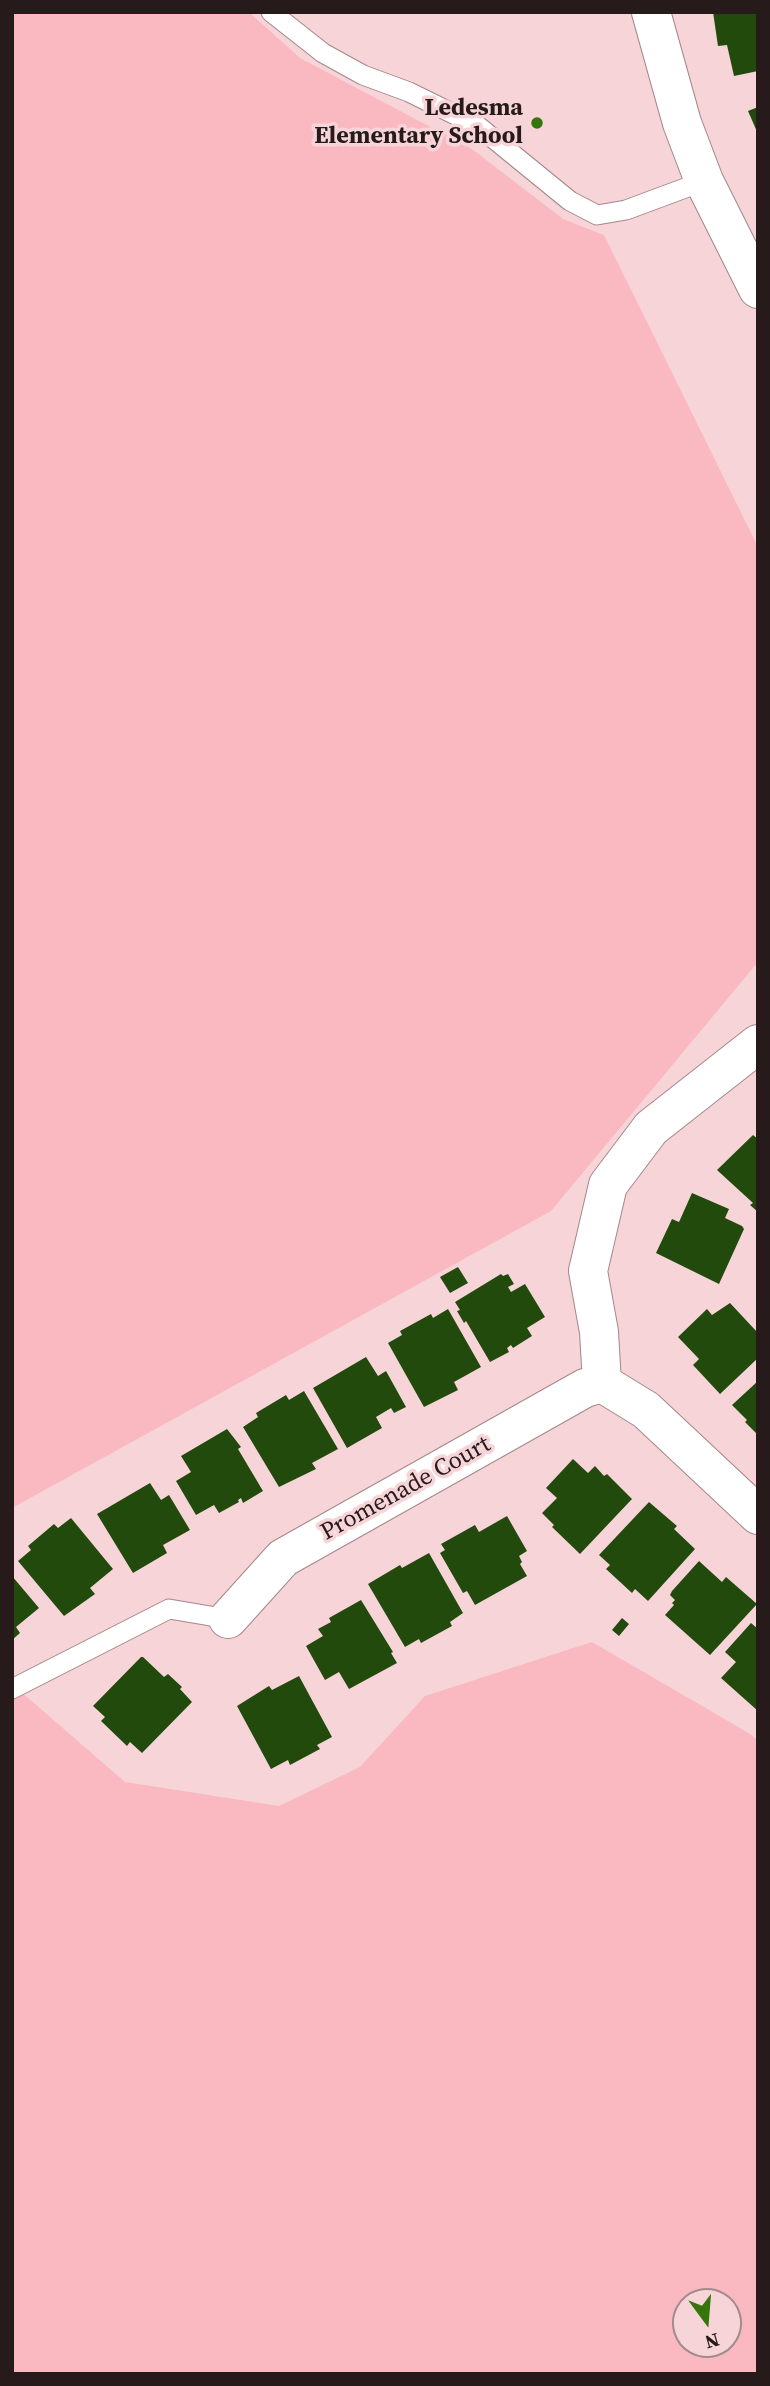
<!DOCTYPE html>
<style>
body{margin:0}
#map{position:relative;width:770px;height:2386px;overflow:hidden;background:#f6d4d8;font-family:"Source Serif 4",serif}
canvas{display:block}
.frame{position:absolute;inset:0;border:14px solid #261a1b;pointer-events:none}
.north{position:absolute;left:672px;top:2288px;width:70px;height:70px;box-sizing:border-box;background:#f6d4d8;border:2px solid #a38a8c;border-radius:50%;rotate:164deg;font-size:19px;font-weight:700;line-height:28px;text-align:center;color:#261a1b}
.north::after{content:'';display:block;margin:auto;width:24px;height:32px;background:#36740c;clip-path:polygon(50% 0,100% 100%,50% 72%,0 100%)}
</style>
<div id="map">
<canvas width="770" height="2386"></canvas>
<div class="frame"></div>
<div class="north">N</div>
</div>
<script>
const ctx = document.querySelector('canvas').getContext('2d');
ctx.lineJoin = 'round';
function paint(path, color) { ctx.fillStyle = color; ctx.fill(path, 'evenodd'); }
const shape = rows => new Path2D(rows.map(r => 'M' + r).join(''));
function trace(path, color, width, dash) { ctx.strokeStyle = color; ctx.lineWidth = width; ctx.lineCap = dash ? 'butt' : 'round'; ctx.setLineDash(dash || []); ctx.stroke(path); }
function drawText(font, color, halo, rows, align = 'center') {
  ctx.font = font + ' "Source Serif 4",serif'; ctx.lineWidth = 7; ctx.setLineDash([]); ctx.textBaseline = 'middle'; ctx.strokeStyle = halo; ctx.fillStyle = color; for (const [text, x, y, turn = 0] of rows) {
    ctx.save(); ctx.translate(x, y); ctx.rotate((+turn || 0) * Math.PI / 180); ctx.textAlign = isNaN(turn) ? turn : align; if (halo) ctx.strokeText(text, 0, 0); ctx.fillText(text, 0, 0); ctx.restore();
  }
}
paint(shape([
 [12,12,249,12,300,58,472,149,563,219,604,235,758,547,758,962,551,1211,12,1508],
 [592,1642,752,1735,758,1741,758,2374,12,2374,12,1684,125,1782,279,1806,360,1767,425,1696],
 [686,2302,728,2302,728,2344,686,2344]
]), '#fab9c1');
paint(shape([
 [713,12,758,12,758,71,734,76,727,45,718,46],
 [758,107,758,134,748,111],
 [753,1135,758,1139,758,1212,750,1205,753,1203,717,1170],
 [692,1193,729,1209,725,1218,742,1226,744,1229,719,1284,656,1253,672,1219,679,1222],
 [458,1267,468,1283,450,1293,440,1277],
 [501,1274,503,1276,508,1274,514,1284,508,1287,511,1292,525,1284,545,1317,527,1328,532,1336,513,1348,511,1345,507,1348,509,1352,490,1362,466,1321,464,1323,457,1311,460,1310,455,1302],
 [730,1303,758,1333,758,1358,720,1394,693,1365,699,1359,678,1337,707,1309,712,1315],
 [448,1309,481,1367,454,1382,458,1390,424,1407,388,1343,402,1335,400,1331,431,1314,433,1318],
 [366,1357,378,1376,386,1371,406,1407,394,1413,391,1408,376,1417,382,1428,347,1448,313,1388],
 [758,1381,758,1435,745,1422,747,1420,732,1405],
 [304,1391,338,1449,312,1463,316,1469,279,1487,243,1427,258,1417,256,1413,286,1395,289,1400],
 [227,1429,241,1447,238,1449,263,1491,243,1503,241,1498,238,1500,239,1502,219,1513,214,1505,196,1515,176,1481,191,1472,181,1456],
 [573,1459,588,1473,595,1466,604,1476,607,1474,632,1499,580,1554,552,1527,554,1525,542,1513,557,1498,546,1488],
 [150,1483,161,1500,169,1495,190,1530,163,1545,167,1553,133,1573,97,1514],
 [649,1502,677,1526,674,1529,695,1549,648,1601,635,1589,632,1593,606,1569,610,1565,599,1555],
 [507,1516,527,1551,519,1556,522,1562,520,1564,527,1576,475,1605,467,1591,463,1593,440,1553,445,1550,441,1544,475,1525,479,1532],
 [71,1518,113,1569,90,1588,95,1594,64,1616,18,1561,31,1550,28,1546,54,1524,58,1528],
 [429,1553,463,1613,450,1622,452,1626,421,1643,419,1639,405,1647,368,1584,400,1565,402,1568],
 [699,1561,722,1582,726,1577,757,1604,710,1655,665,1615,674,1605,672,1603,675,1600,670,1595,672,1591],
 [12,1576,39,1608,16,1627,20,1633,12,1640],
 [361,1600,393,1652,391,1653,397,1663,349,1689,339,1672,325,1680,306,1646,323,1636,318,1629,331,1622,329,1618],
 [622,1618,629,1624,619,1636,612,1630],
 [751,1623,758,1629,758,1711,721,1678,736,1662,725,1652],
 [141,1657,143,1657,164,1677,168,1674,182,1687,180,1689,192,1702,142,1753,130,1742,127,1746,101,1721,105,1717,93,1706],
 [299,1676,332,1737,317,1745,320,1749,290,1765,288,1760,271,1769,237,1706,269,1686,272,1690]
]), '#234a0d');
const service = shape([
 [271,12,323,53,363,75,409,92,478,126,570,201,597,215,626,210,704,181],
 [12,1689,169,1609,228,1619]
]);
const minor = shape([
 [651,12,682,123,704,181,758,289],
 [602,1383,599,1332,588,1271,608,1185,651,1128,758,1044],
 [602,1383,646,1410,758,1515],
 [228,1619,283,1558,585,1388,602,1383]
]);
trace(service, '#a5878a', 21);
trace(minor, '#a5878a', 40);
trace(service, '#fff', 19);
trace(minor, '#fff', 38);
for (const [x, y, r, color] of [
 [537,123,7,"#36740c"]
]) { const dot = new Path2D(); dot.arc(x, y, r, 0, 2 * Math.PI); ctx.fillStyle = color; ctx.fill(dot); trace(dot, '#f6d4d8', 2.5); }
drawText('bold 24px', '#261a1b', '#f6d4d8', [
 ["Ledesma",523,109],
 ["Elementary School",523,137]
], 'right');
drawText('24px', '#261a1b', '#f6d4d8', [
 ["Promenade Court",406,1489,-29]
]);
</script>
